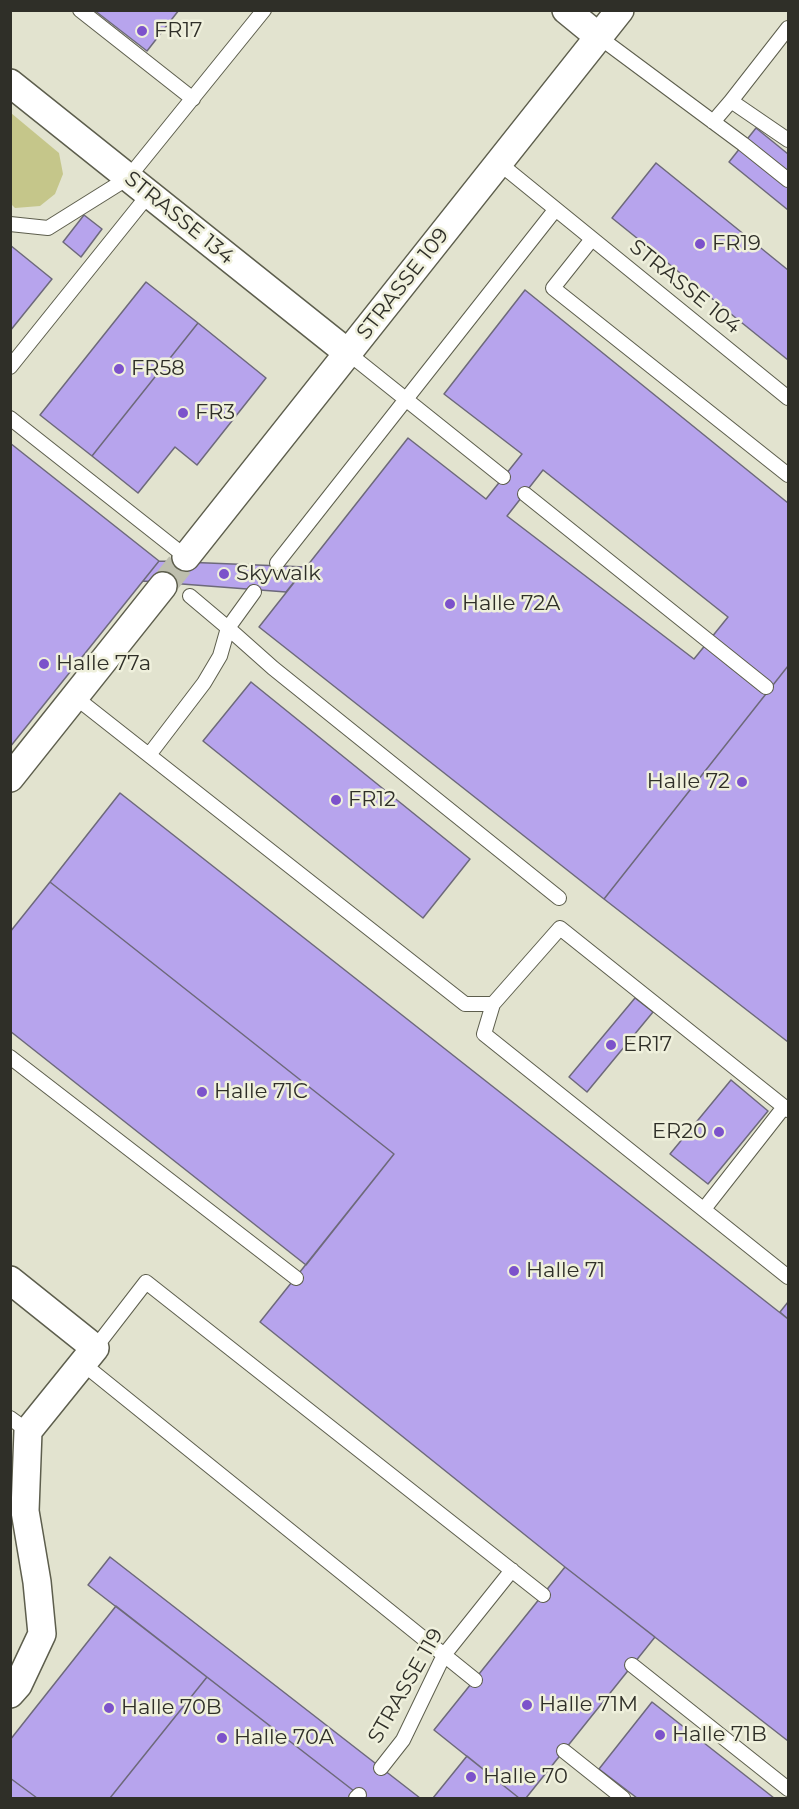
<!DOCTYPE html>
<style>
body{margin:0}
#map{position:relative;width:799px;height:1809px;overflow:hidden;background:#e2e3cf;font-family:Montserrat,sans-serif}
canvas{display:block}
.frame{position:absolute;inset:0;border:12px solid #2f2f28;pointer-events:none}
</style>
<div id="map">
<canvas width="799" height="1809"></canvas>
<div class="frame"></div>
</div>
<script>
const ctx = document.querySelector('canvas').getContext('2d');
ctx.lineJoin = 'round';
function paint(path, color) { ctx.fillStyle = color; ctx.fill(path, 'evenodd'); }
const shape = rows => new Path2D(rows.map(r => 'M' + r).join(''));
function trace(path, color, width, dash) { ctx.strokeStyle = color; ctx.lineWidth = width; ctx.lineCap = dash ? 'butt' : 'round'; ctx.setLineDash(dash || []); ctx.stroke(path); }
function drawText(font, color, halo, rows, align = 'center') {
  ctx.font = font + ' Montserrat,sans-serif'; ctx.lineWidth = 5; ctx.setLineDash([]); ctx.textBaseline = 'middle'; ctx.strokeStyle = halo; ctx.fillStyle = color; for (const [text, x, y, turn = 0] of rows) {
    ctx.save(); ctx.translate(x, y); ctx.rotate((+turn || 0) * Math.PI / 180); ctx.textAlign = isNaN(turn) ? turn : align; if (halo) ctx.strokeText(text, 0, 0); ctx.fillText(text, 0, 0); ctx.restore();
  }
}
paint(shape([
 [11,113,59,153,63,174,55,194,40,206,15,208,11,204]
]), '#c5c68a');
const building = shape([
 [94,10,179,10,147,51,94,10],
 [756,128,788,154,788,210,729,162,756,128],
 [656,163,788,270,788,360,612,218,656,163],
 [84,215,102,229,81,257,63,242,84,215],
 [10,245,52,279,10,331,10,245],
 [146,282,198,323,92,456,40,415,146,282],
 [525,290,788,503,788,666,604,899,259,627,408,438,486,499,522,454,444,394,525,290],
 [543,470,728,617,694,659,507,516,543,470],
 [198,323,266,378,197,465,175,447,138,493,92,456,198,323],
 [10,443,159,561,10,747,10,443],
 [159,561,306,567,286,592,143,581,159,561],
 [788,666,788,1042,604,899,788,666],
 [251,682,470,859,423,918,203,741,251,682],
 [120,793,788,1319,788,1741,565,1567,260,1322,394,1154,50,882,120,793],
 [50,882,394,1154,306,1265,10,1031,10,932,50,882],
 [635,998,653,1012,587,1092,569,1077,635,998],
 [731,1080,768,1111,708,1184,670,1154,731,1080],
 [788,1302,788,1319,780,1312,788,1302],
 [110,1557,420,1798,363,1798,88,1585,110,1557],
 [565,1567,655,1637,526,1798,519,1798,434,1730,565,1567],
 [116,1606,207,1677,110,1798,37,1798,10,1778,10,1740,116,1606],
 [207,1677,363,1798,110,1798,207,1677],
 [652,1702,774,1798,637,1798,599,1769,652,1702],
 [467,1756,519,1798,433,1798,467,1756],
 [10,1778,37,1798,10,1798,10,1778]
]);
paint(building, '#b7a4ed');
trace(building, '#6d697a', 1.5);
trace(shape([
 [163,586,186,557]
]), '#bebfae', 27, [27, 14]);
const service = shape([
 [80,10,193,99],
 [599,37,743,144,788,180],
 [731,101,788,28],
 [713,122,731,101,788,140],
 [499,163,788,398],
 [10,224,48,228,128,178,264,10],
 [592,239,553,288,788,475],
 [348,353,503,477],
 [10,367,149,194],
 [10,418,186,557],
 [525,494,766,687],
 [277,563,555,210],
 [190,596,228,628,254,592],
 [75,697,465,1004,493,1004],
 [149,755,204,683,220,656,228,628,273,668,559,898],
 [10,1057,296,1278],
 [788,1110,560,928,493,1004,484,1034,788,1277],
 [704,1209,784,1107],
 [95,1348,146,1282,543,1595],
 [82,1363,475,1680],
 [10,1418,28,1431],
 [632,1665,788,1789],
 [564,1751,623,1798],
 [381,1768,403,1740,444,1655,512,1570],
 [356,1798,359,1795]
]);
const minor = shape([
 [566,10,599,37],
 [10,83,348,353],
 [186,557,620,10],
 [10,778,163,586],
 [10,1280,95,1348,28,1431,25,1511,37,1582,42,1634,18,1685,10,1694]
]);
trace(service, '#5d5e4d', 16);
trace(minor, '#5d5e4d', 30);
trace(service, '#fff', 14);
trace(minor, '#fff', 27);
for (const [x, y, r, color] of [
 [142,31,6,"#7c52cb"],
 [700,244,6,"#7c52cb"],
 [119,369,6,"#7c52cb"],
 [183,413,6,"#7c52cb"],
 [224,574,6,"#7c52cb"],
 [450,604,6,"#7c52cb"],
 [44,664,6,"#7c52cb"],
 [742,782,6,"#7c52cb"],
 [336,800,6,"#7c52cb"],
 [611,1045,6,"#7c52cb"],
 [202,1092,6,"#7c52cb"],
 [719,1132,6,"#7c52cb"],
 [514,1271,6,"#7c52cb"],
 [527,1705,6,"#7c52cb"],
 [109,1708,6,"#7c52cb"],
 [660,1735,6,"#7c52cb"],
 [222,1738,6,"#7c52cb"],
 [471,1777,6,"#7c52cb"]
]) { const dot = new Path2D(); dot.arc(x, y, r, 0, 2 * Math.PI); ctx.fillStyle = color; ctx.fill(dot); trace(dot, '#eff0dc', 2); }
drawText('21px', '#2f2f28', '#eff0dc', [
 ["FR17",154,31],
 ["FR19",712,244],
 ["FR58",131,369],
 ["FR3",195,413],
 ["Skywalk",236,574],
 ["Halle 72A",462,604],
 ["Halle 77a",56,664],
 ["Halle 72",730,782,"right"],
 ["FR12",348,800],
 ["ER17",623,1045],
 ["Halle 71C",214,1092],
 ["ER20",707,1132,"right"],
 ["Halle 71",526,1271],
 ["Halle 71M",539,1705],
 ["Halle 70B",121,1708],
 ["Halle 71B",672,1735],
 ["Halle 70A",234,1738],
 ["Halle 70",483,1777]
], 'left');
drawText('21px', '#2f2f28', '#eff0dc', [
 ["STRASSE 134",179,218,39],
 ["STRASSE 109",403,284,-52],
 ["STRASSE 104",685,287,39],
 ["STRASSE 119",406,1686,-60]
]);
</script>
